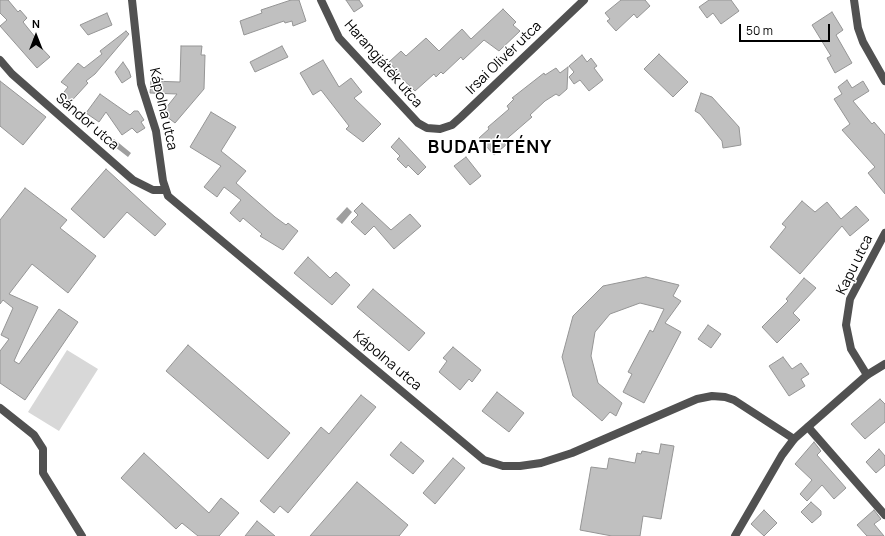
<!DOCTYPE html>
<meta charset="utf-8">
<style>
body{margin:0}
#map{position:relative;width:885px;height:536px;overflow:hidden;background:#fff;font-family:Manrope,sans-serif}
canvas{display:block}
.north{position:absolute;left:16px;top:16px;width:40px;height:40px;-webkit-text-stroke:3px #fff;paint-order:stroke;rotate:0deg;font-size:11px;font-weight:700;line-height:16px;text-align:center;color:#000}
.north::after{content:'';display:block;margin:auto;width:14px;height:18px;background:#000;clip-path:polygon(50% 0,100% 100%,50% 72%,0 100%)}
.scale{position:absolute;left:739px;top:24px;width:91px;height:18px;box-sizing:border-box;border:2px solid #000;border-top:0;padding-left:5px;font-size:12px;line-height:14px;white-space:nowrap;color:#000;-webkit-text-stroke:3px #fff;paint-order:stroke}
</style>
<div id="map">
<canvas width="885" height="536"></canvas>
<div class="north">N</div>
<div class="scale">50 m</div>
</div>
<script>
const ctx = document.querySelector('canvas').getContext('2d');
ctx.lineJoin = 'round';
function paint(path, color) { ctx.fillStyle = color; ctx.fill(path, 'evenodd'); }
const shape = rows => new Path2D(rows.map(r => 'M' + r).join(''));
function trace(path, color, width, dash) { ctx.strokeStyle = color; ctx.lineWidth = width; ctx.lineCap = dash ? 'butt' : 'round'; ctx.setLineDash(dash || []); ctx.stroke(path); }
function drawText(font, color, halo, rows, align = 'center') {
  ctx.font = font + ' Manrope,sans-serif'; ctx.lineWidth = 3; ctx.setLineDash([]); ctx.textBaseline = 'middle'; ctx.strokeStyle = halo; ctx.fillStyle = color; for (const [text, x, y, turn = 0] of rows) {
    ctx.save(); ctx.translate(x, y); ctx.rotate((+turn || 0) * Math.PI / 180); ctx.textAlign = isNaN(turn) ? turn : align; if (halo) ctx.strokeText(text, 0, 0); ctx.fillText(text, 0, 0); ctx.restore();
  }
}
paint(shape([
 [67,350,98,369,59,431,28,412]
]), '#d8d8d8');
paint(shape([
 [114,139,131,153,128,157,110,143],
 [347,207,352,212,342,224,336,219]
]), '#9f9f9f');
const building = shape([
 [0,0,8,0,18,12,20,10,27,18,23,22,35,37,33,39,50,57,37,68,0,26,7,20,0,13,0,0],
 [291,0,299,0,306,21,293,26,292,21,285,23,284,21,244,35,240,21,262,13,261,10,291,0],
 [346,0,359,0,363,6,354,12,346,0],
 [621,0,645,0,650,6,637,18,634,14,616,31,607,21,610,19,605,13,621,0],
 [709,0,731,0,739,11,721,24,713,13,707,18,699,7,709,0],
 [503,9,516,22,513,25,520,31,499,51,484,40,463,60,461,57,443,74,441,72,436,77,434,74,415,91,394,71,396,70,389,62,401,51,406,56,426,38,439,51,462,29,471,39,503,9],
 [832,12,843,30,836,35,852,63,835,73,827,58,831,56,812,25,832,12],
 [107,13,112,25,88,35,80,25,107,13],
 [126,31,129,34,95,74,86,81,88,83,65,108,57,101,68,87,61,82,78,63,84,68,102,54,100,51,126,31],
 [181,46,202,46,201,55,205,55,204,89,175,123,162,113,177,94,150,93,151,81,180,82,181,46],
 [282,46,288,57,255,72,250,62,282,46],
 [659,54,688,82,673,97,644,69,659,54],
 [582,55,587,62,591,58,597,66,594,68,603,80,589,91,580,80,574,84,569,77,574,72,569,66,582,55],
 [323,60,339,87,351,78,362,92,354,98,381,124,363,142,346,129,349,126,321,90,313,95,300,73,323,60],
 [123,62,129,71,131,77,122,83,115,72,123,62],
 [568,67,567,89,559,96,556,94,545,101,530,115,532,117,503,142,506,145,494,155,479,138,489,129,488,127,509,109,507,106,514,99,512,98,544,73,545,75,556,68,560,73,568,67],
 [847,80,852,88,863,81,869,91,853,101,872,124,874,122,885,135,885,194,868,173,875,167,842,130,850,124,834,99,842,94,838,87,847,80],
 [0,81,46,117,23,145,0,126,0,81],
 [701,93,712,97,739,127,741,145,723,148,722,141,700,114,695,111,701,93],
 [100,94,130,115,134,111,138,111,144,120,141,122,145,128,137,133,132,128,122,135,106,112,99,122,86,113,100,94],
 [211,112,236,127,221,151,246,171,236,183,275,217,286,225,288,223,298,231,283,250,260,236,262,234,243,218,240,222,230,213,241,200,224,187,217,197,204,187,221,166,190,147,211,112],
 [399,138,426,167,418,175,408,165,406,168,397,159,400,156,391,147,399,138],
 [466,157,481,176,470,185,454,166,466,157],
 [106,169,166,224,155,236,127,212,104,238,71,209,106,169],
 [25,188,67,220,60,228,96,256,68,293,32,264,9,294,38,307,14,361,19,364,59,309,78,322,25,400,0,383,0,351,9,339,1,335,13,308,3,300,0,304,0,220,25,188],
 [802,201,815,212,827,202,841,219,856,206,869,220,850,236,842,226,800,274,770,247,786,227,782,224,802,201],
 [362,203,391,230,410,214,421,226,394,249,374,226,365,235,351,222,358,215,354,211,362,203],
 [308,257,330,278,336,272,350,285,332,305,294,273,308,257],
 [646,277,679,285,673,296,681,301,665,323,681,332,644,403,623,392,632,374,628,372,650,330,653,332,664,309,640,303,610,314,595,332,591,356,598,383,622,403,616,416,610,412,602,421,573,396,562,357,573,316,603,286,646,277],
 [804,278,816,288,793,313,800,320,777,343,762,327,788,301,786,299,804,278],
 [373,289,425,333,409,351,357,307,373,289],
 [708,325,721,334,711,348,698,339,708,325],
 [188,345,290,433,268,459,166,371,188,345],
 [453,347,481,370,472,382,469,379,460,390,439,372,447,361,443,358,453,347],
 [783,357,792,369,801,363,809,374,801,379,805,386,789,396,769,366,783,357],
 [497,392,524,413,509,432,482,411,497,392],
 [361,395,376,407,288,513,280,506,274,513,260,501,321,427,329,434,361,395],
 [880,399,885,404,885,422,865,439,851,424,880,399],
 [401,442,424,461,413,474,390,455,401,442],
 [814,442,821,451,817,455,846,488,834,499,822,485,807,501,800,494,812,480,795,464,814,442],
 [661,444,674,446,661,519,643,516,640,536,612,536,580,530,591,467,607,469,609,458,635,463,637,453,641,454,642,451,659,454,661,444],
 [879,449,885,456,885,465,876,473,866,462,879,449],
 [144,453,209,513,221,498,239,513,219,536,198,536,182,523,176,529,121,478,144,453],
 [453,458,465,468,435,504,423,493,453,458],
 [357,482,408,525,399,536,310,536,357,482],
 [811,502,821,511,821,515,812,523,801,512,811,502],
 [764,510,777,523,764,536,751,524,764,510],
 [874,510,881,519,874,524,884,536,867,536,857,525,874,510],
 [257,521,275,536,245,536,257,521]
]);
paint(building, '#c0c0c0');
trace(building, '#959595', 1);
trace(shape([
 [132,0,141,84,156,131,163,181,168,196,484,460,503,466,520,466,541,463,572,453,697,399,712,396,725,397,734,400,794,439],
 [321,0,339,38,418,123,427,128,440,129,452,125,461,117,584,0],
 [854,0,858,28,863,42,885,81],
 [0,60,12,74,133,180,153,190,165,190],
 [867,375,851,349,846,325,850,299,885,233],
 [0,408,34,435,43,449,43,473,82,536],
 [808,427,885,515]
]), '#515151', 8);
trace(shape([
 [735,536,782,455,794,439,867,375,885,364]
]), '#515151', 8);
drawText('14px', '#000', '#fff', [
 ["Irsai Olivér utca",504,58,-44],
 ["Harangjáték utca",383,64,49],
 ["Kápolna utca",163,109,77],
 ["Sándor utca",87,122,41],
 ["Kapu utca",855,265,-64],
 ["Kápolna utca",387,361,40]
]);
ctx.letterSpacing = '1px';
drawText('bold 18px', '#000', '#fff', [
 ["BUDATÉTÉNY",490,148]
]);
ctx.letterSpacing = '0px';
</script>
